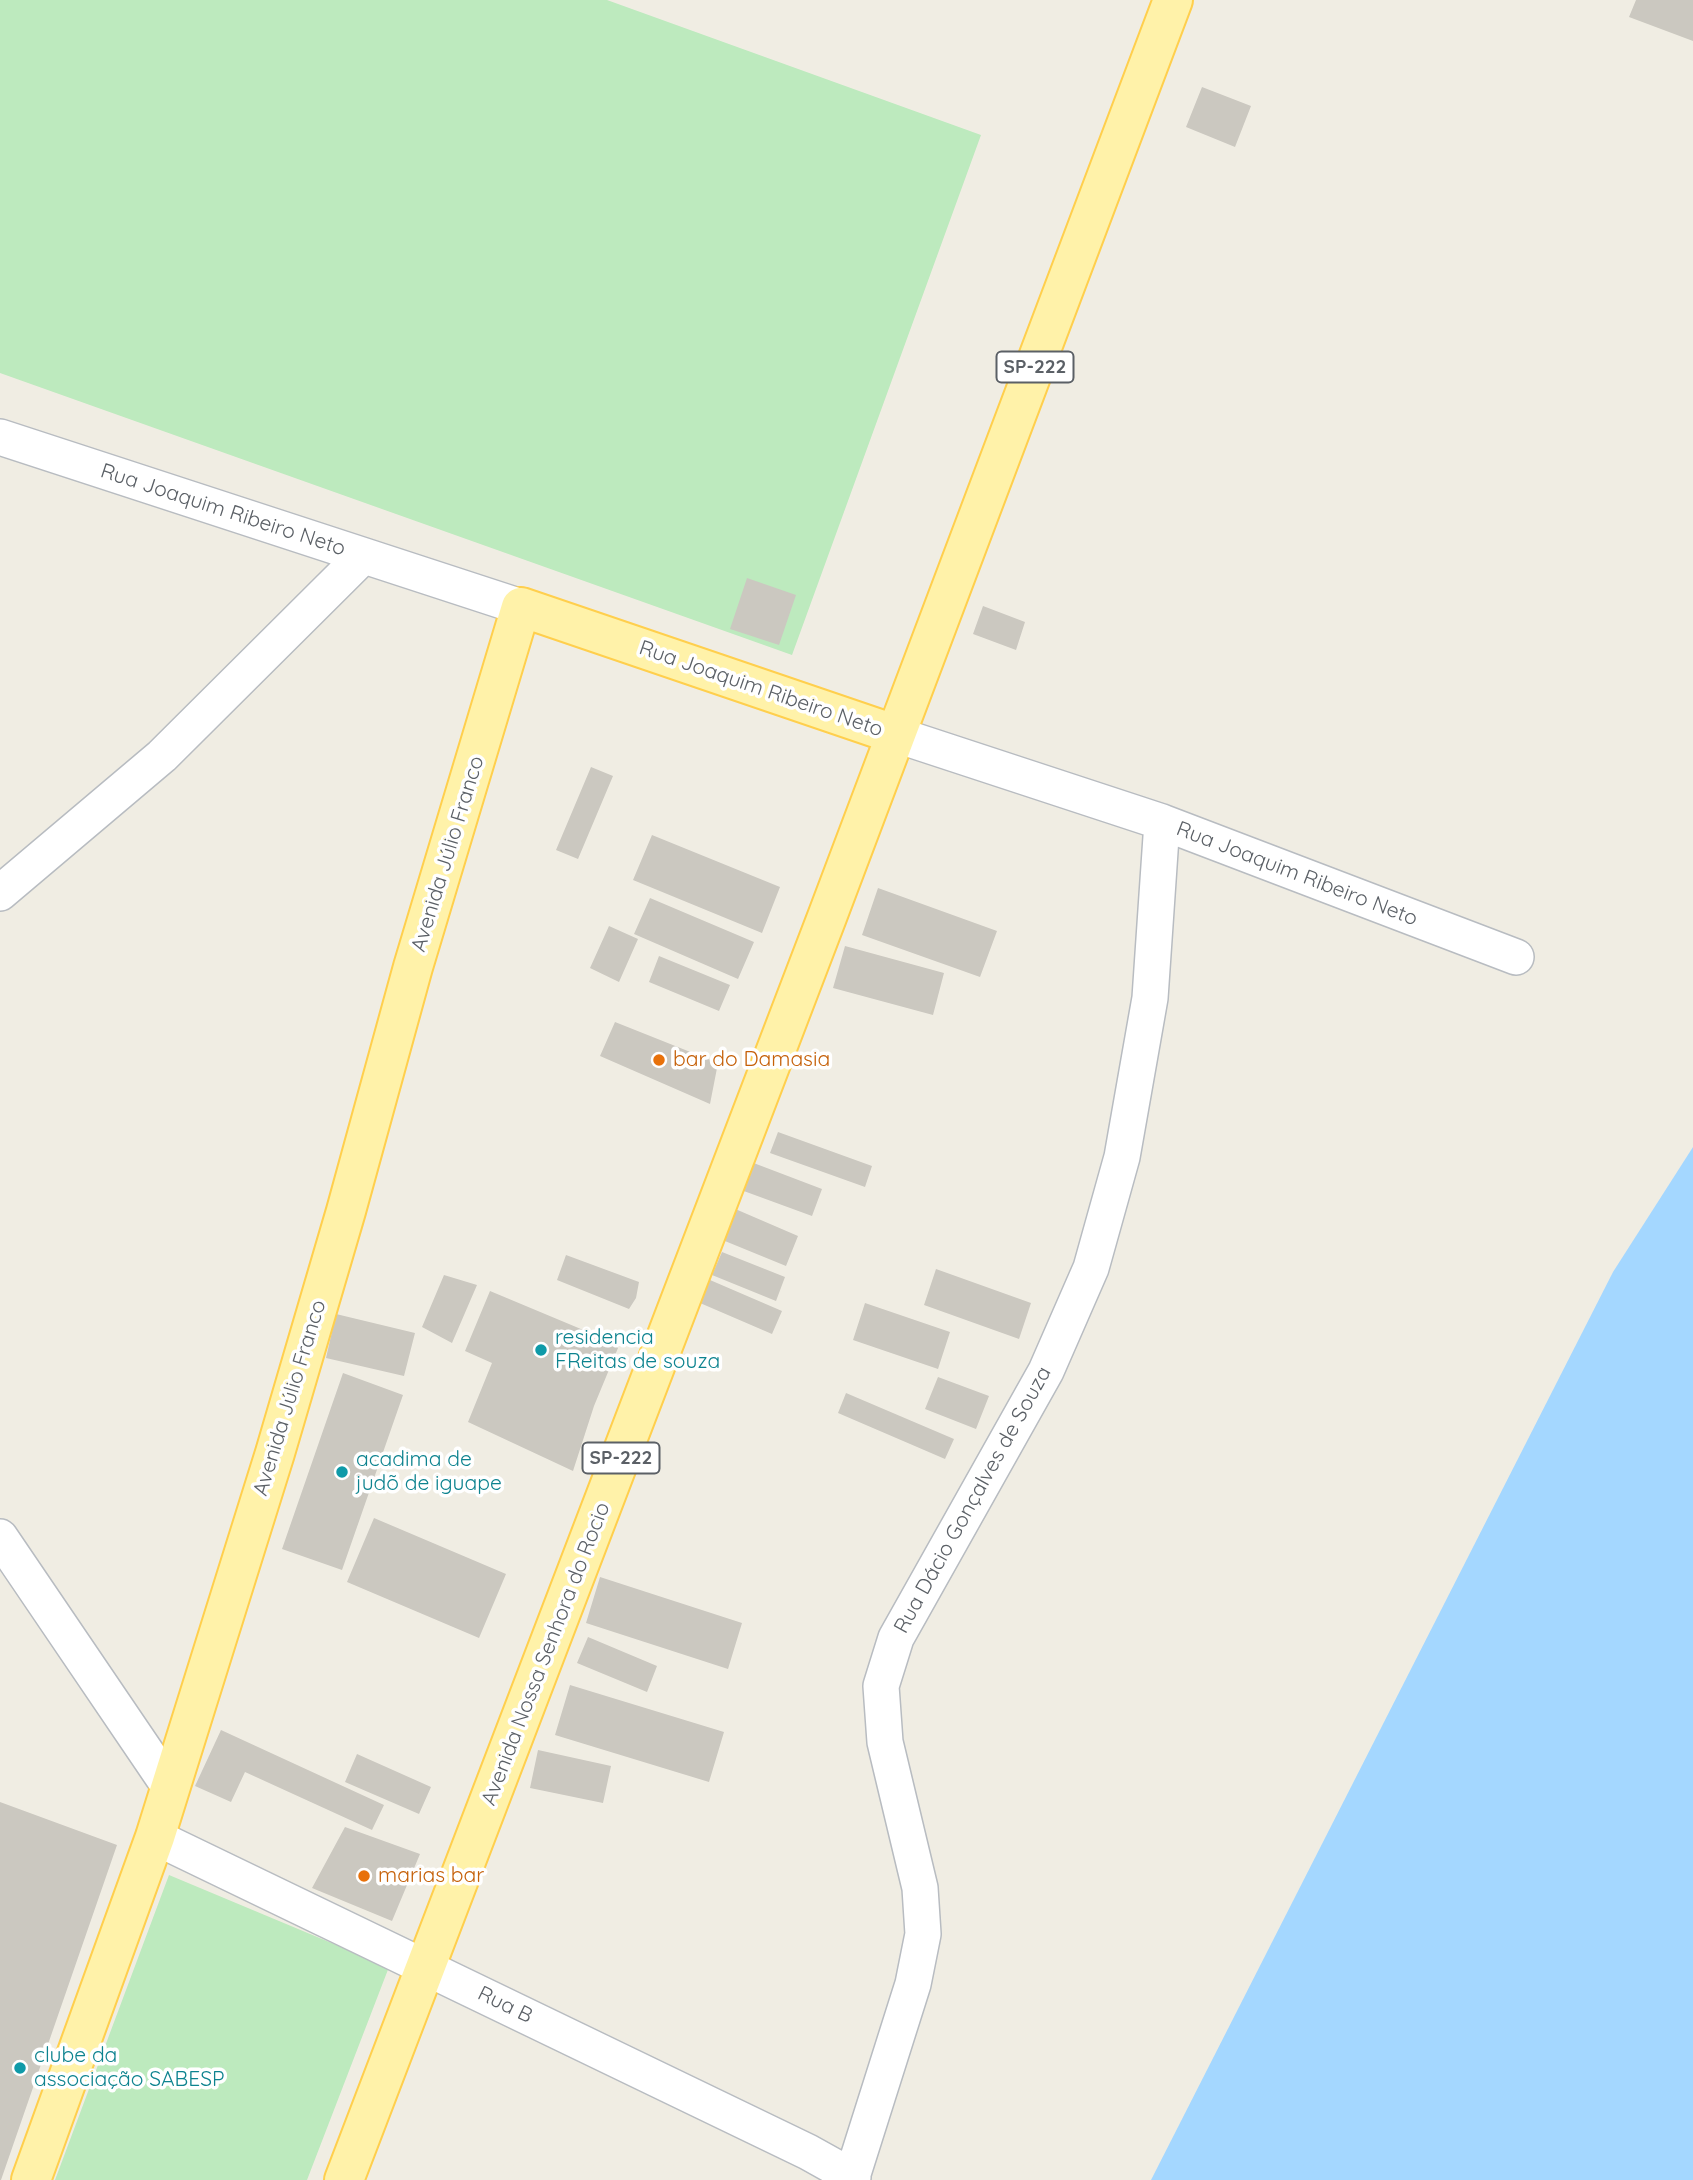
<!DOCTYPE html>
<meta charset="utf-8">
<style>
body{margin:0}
canvas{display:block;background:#f0ede3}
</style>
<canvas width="1693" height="2180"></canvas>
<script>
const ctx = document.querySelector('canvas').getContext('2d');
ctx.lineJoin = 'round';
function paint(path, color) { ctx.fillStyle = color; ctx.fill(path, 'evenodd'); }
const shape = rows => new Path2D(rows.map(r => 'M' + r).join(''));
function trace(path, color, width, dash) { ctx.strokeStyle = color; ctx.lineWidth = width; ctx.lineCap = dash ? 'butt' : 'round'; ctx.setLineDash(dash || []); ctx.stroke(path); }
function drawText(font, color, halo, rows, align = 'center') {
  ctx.font = font + ' Quicksand,sans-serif'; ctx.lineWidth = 7; ctx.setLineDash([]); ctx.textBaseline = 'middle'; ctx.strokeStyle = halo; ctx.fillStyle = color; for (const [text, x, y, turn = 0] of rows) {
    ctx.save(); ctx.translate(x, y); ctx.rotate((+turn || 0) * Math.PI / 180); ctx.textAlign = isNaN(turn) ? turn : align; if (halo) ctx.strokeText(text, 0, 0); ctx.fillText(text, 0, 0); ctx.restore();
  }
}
paint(shape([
 [0,0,607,0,981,135,792,655,0,373],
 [169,1875,389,1967,307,2180,55,2180]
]), '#bdeabe');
paint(shape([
 [1693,1147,1693,2180,1151,2180,1613,1272]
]), '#a4d7ff');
paint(shape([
 [1636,0,1693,0,1693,41,1629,17],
 [1202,87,1251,106,1235,147,1186,127],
 [747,578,796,595,779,645,730,629],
 [983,606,1025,622,1016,650,973,634],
 [591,767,613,776,578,859,556,850],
 [652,835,780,887,762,933,633,880],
 [878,888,997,931,980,977,862,935],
 [650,898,754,942,738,979,634,934],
 [609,926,638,939,619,982,590,968],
 [845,946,944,973,933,1015,833,988],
 [659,956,730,985,719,1011,649,982],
 [615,1022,718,1063,710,1104,600,1056],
 [778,1132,872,1166,865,1187,770,1153],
 [751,1162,822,1189,812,1216,741,1190],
 [733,1208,798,1236,786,1266,720,1239],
 [722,1252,785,1277,776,1301,712,1275],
 [566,1255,639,1282,636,1298,629,1309,557,1280],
 [936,1269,1031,1303,1019,1339,924,1305],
 [444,1275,477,1285,452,1343,422,1327],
 [710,1280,782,1311,772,1334,700,1303],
 [490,1291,612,1342,618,1348,594,1406,573,1471,468,1422,492,1363,465,1351],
 [865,1303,950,1332,938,1369,853,1340],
 [336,1314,415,1333,404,1376,326,1358],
 [343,1373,403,1395,342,1570,282,1549],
 [938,1377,989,1396,976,1429,925,1409],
 [846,1393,954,1439,945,1459,838,1413],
 [374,1518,506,1574,479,1638,347,1582],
 [600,1577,742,1623,728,1669,586,1623],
 [588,1637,657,1666,647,1692,577,1663],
 [570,1685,724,1732,709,1782,555,1735],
 [221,1730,384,1805,372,1830,245,1772,231,1802,195,1786],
 [538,1750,611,1766,603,1803,530,1788],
 [357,1754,431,1787,419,1814,345,1782],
 [0,1802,117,1845,1,2180,0,2180],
 [345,1827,420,1854,392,1921,312,1888]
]), '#cbc8c0');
const minor = shape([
 [0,437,521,607],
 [894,734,1162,822,1516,957],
 [0,893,162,756,363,556],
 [0,1537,169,1786],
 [155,1837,808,2152,853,2177],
 [851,2180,913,1984,923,1934,920,1888,885,1742,881,1686,896,1638,1046,1371,1091,1268,1122,1157,1150,998,1162,822]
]);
const primary = shape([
 [31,2180,155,1837,275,1453,346,1211,413,967,521,607,894,734],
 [344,2180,827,917,1173,0]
]);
trace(minor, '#b8bcc1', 38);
trace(primary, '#ffcf4d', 42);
trace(minor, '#fff', 35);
trace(primary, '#fff2a9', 38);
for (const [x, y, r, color] of [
 [659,1060,7,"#e8710a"],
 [541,1350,7,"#0f9aa8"],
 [342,1472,7,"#0f9aa8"],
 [364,1876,7,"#e8710a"],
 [20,2068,7,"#0f9aa8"]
]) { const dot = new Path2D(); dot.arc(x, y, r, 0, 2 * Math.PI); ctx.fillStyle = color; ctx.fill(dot); trace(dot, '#fff', 2.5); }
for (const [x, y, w] of [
 [1035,367,77],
 [621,1458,77]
]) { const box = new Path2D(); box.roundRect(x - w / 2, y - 15.5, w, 31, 5); ctx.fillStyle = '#fff'; ctx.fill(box); trace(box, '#5b6066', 2); }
drawText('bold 19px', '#5b6066', null, [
 ["SP-222",1035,367],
 ["SP-222",621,1458]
]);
drawText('21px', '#5b6066', '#fff', [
 ["Rua Joaquim Ribeiro Neto",223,510,18],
 ["Rua Joaquim Ribeiro Neto",761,689,19],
 ["Avenida Júlio Franco",448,854,-73],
 ["Rua Joaquim Ribeiro Neto",1297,874,21],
 ["Avenida Júlio Franco",290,1398,-73],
 ["Rua Dácio Gonçalves de Souza",973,1500,-61],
 ["Avenida Nossa Senhora do Rocio",546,1654,-69],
 ["Rua B",505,2005,26]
]);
drawText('21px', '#c56008', '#fff', [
 ["bar do Damasia",673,1060],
 ["marias bar",378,1876]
], 'left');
drawText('21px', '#0d838f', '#fff', [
 ["residencia",555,1338],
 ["FReitas de souza",555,1362],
 ["acadima de",356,1460],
 ["judõ de iguape",356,1484],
 ["clube da",34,2056],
 ["associação SABESP",34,2080]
], 'left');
</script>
